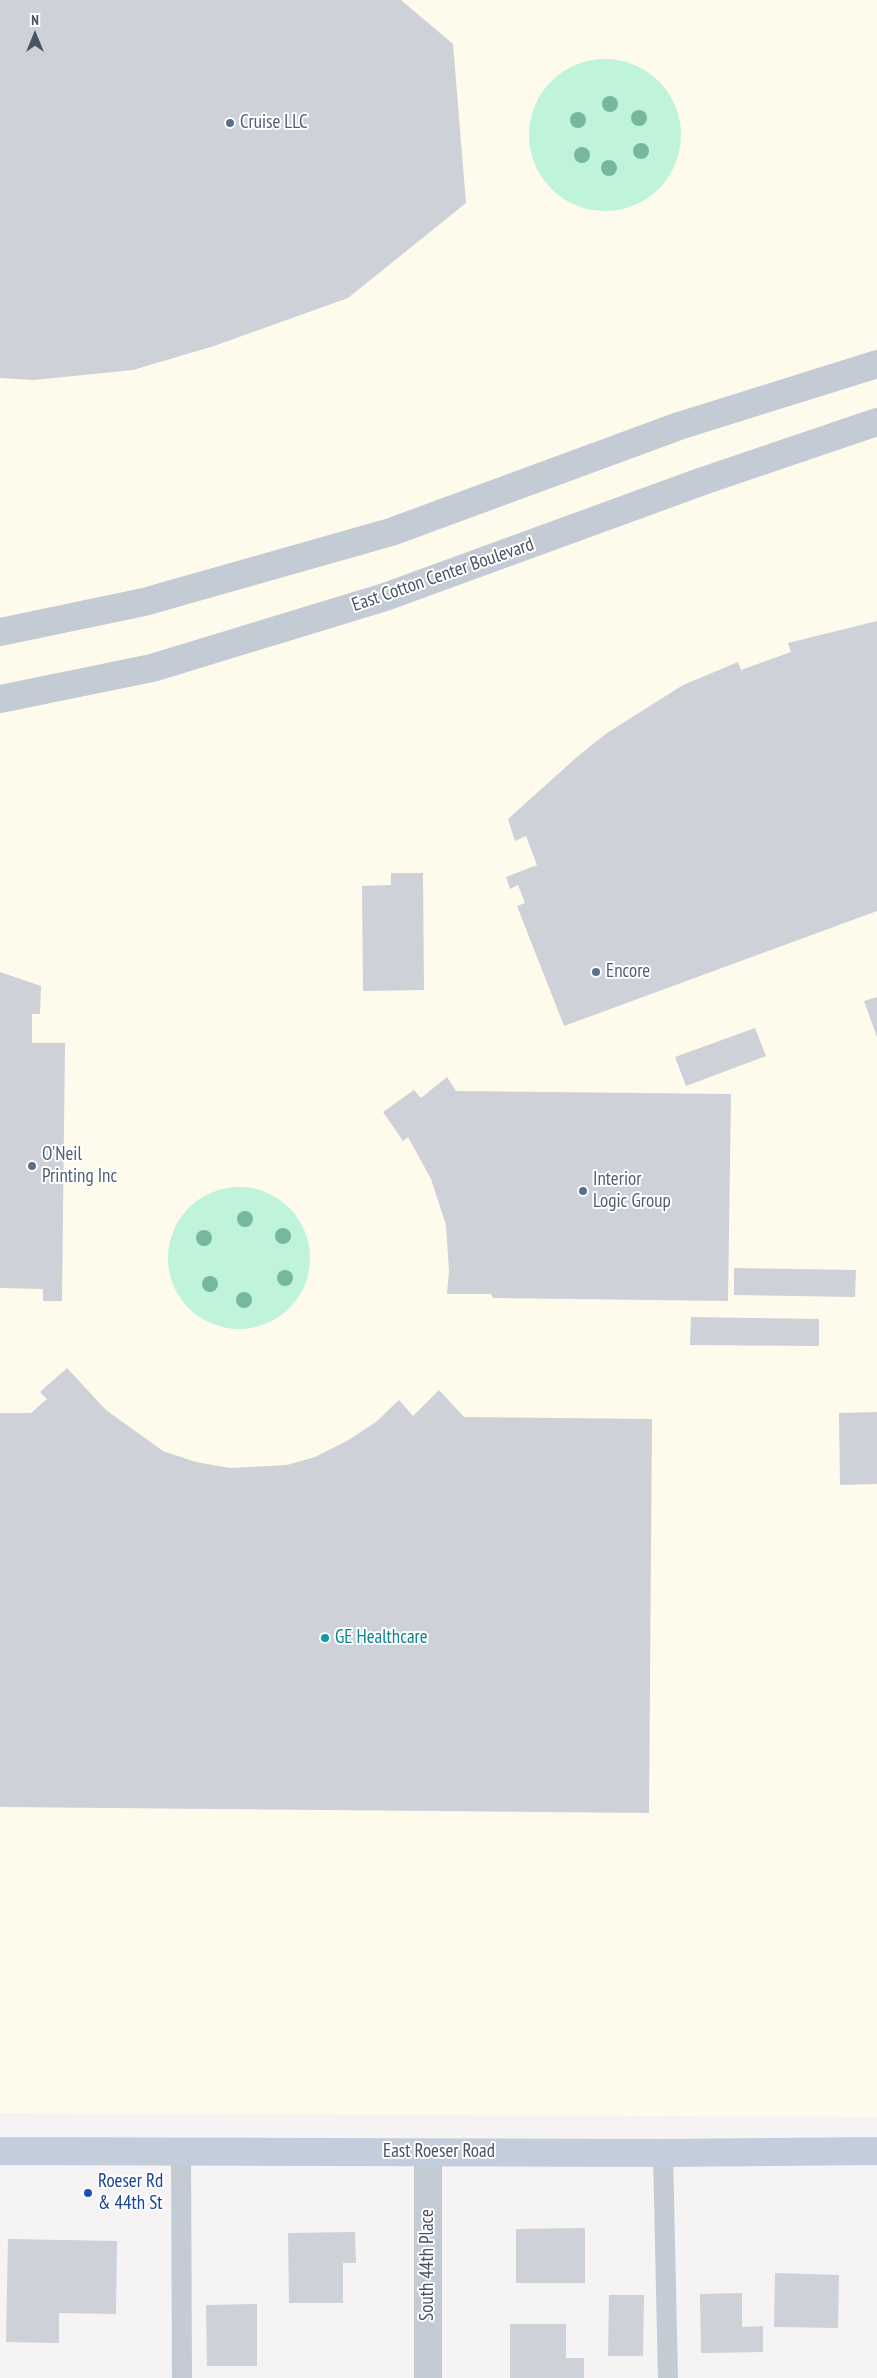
<!DOCTYPE html>
<style>
body{margin:0}
#map{position:relative;width:877px;height:2378px;overflow:hidden;background:#f5f3f3;font-family:"PT Sans Narrow",sans-serif}
canvas{display:block}
.north{position:absolute;left:10px;top:10px;width:50px;height:50px;-webkit-text-stroke:4px #fff;paint-order:stroke;rotate:0deg;font-size:14px;font-weight:700;line-height:20px;text-align:center;color:#485362}
.north::after{content:'';display:block;margin:auto;width:18px;height:22px;background:#485362;clip-path:polygon(50% 0,100% 100%,50% 72%,0 100%)}
</style>
<div id="map">
<canvas width="877" height="2378"></canvas>
<div class="north">N</div>
</div>
<script>
const ctx = document.querySelector('canvas').getContext('2d');
ctx.lineJoin = 'round';
function paint(path, color) { ctx.fillStyle = color; ctx.fill(path, 'evenodd'); }
const shape = rows => new Path2D(rows.map(r => 'M' + r).join(''));
function trace(path, color, width, dash) { ctx.strokeStyle = color; ctx.lineWidth = width; ctx.lineCap = dash ? 'butt' : 'round'; ctx.setLineDash(dash || []); ctx.stroke(path); }
function drawText(font, color, halo, rows, align = 'center') {
  ctx.font = font + ' "PT Sans Narrow",sans-serif'; ctx.lineWidth = 4; ctx.setLineDash([]); ctx.textBaseline = 'middle'; ctx.strokeStyle = halo; ctx.fillStyle = color; for (const [text, x, y, turn = 0] of rows) {
    ctx.save(); ctx.translate(x, y); ctx.rotate((+turn || 0) * Math.PI / 180); ctx.textAlign = isNaN(turn) ? turn : align; if (halo) ctx.strokeText(text, 0, 0); ctx.fillText(text, 0, 0); ctx.restore();
  }
}
paint(shape([
 [0,0,877,0,877,2117,0,2113]
]), '#fefbed');
paint(shape([
 '529 135a76 76 0 1 1 152 0a76 76 0 1 1-152 0Z',
 '168 1258a71 71 0 1 1 142 0a71 71 0 1 1-142 0Z'
]), '#bff4da');
paint(shape([
 [0,0,401,0,453,44,466,203,348,298,214,346,133,370,34,380,0,378],
 [877,621,877,911,564,1026,517,906,525,903,518,885,510,889,506,877,537,865,526,836,515,841,508,819,578,756,607,733,683,685,738,662,741,670,791,652,788,643],
 [391,873,423,873,424,990,363,991,362,886,391,885],
 [0,972,41,986,40,1014,32,1014,32,1043,65,1043,62,1301,43,1301,43,1289,0,1288],
 [877,997,877,1037,864,1001],
 [755,1028,766,1056,686,1086,675,1057],
 [447,1077,456,1091,731,1094,728,1301,493,1298,491,1294,447,1294,449,1271,446,1225,431,1179,408,1137,403,1141,383,1112,414,1090,421,1098],
 [734,1268,856,1270,855,1297,734,1295],
 [691,1317,819,1319,819,1346,690,1345],
 [67,1368,106,1410,163,1451,196,1462,230,1468,287,1465,315,1457,347,1441,376,1422,399,1400,413,1416,439,1390,464,1417,652,1419,649,1813,0,1807,0,1413,31,1413,47,1399,40,1392],
 [877,1412,877,1484,840,1485,839,1413],
 [585,2228,585,2283,516,2283,516,2229],
 [355,2232,356,2263,343,2263,343,2303,289,2303,288,2233],
 [8,2239,117,2241,116,2314,59,2313,59,2343,6,2342],
 [775,2273,839,2275,838,2328,774,2327],
 [742,2293,742,2327,763,2326,763,2352,701,2353,700,2294],
 [609,2295,644,2295,643,2356,608,2356],
 [257,2304,257,2366,207,2366,206,2305],
 [510,2324,566,2324,566,2358,584,2358,584,2378,510,2378]
]), '#ced1d8');
trace(shape([
 [181,2150,182,2378],
 [663,2153,668,2378]
]), '#c3cbd5', 20);
trace(shape([
 [0,632,144,602,391,532,679,426,877,364],
 [0,699,152,668,385,597,703,481,877,422],
 [428,2378,428,2153]
]), '#c3cbd5', 28);
trace(shape([
 [0,2151,663,2153,877,2151]
]), '#c4cddc', 28);
ctx.fillStyle = '#76b89e';
for (const [x, y] of [
 [610,104],
 [639,118],
 [578,120],
 [641,151],
 [582,155],
 [609,168],
 [245,1219],
 [283,1236],
 [204,1238],
 [285,1278],
 [210,1284],
 [244,1300]
]) { ctx.beginPath(); ctx.arc(x, y, 8, 0, 2 * Math.PI); ctx.fill(); }
for (const [x, y, r, color] of [
 [230,123,5,"#5c6f8a"],
 [596,972,5,"#5c6f8a"],
 [32,1166,5,"#5c6f8a"],
 [583,1191,5,"#5c6f8a"],
 [325,1638,5,"#0f9aa8"],
 [88,2193,5,"#1a4fb4"]
]) { const dot = new Path2D(); dot.arc(x, y, r, 0, 2 * Math.PI); ctx.fillStyle = color; ctx.fill(dot); trace(dot, '#fff', 2); }
drawText('19px', '#4e5e75', '#fff', [
 ["Cruise LLC",240,123],
 ["Encore",606,972],
 ["O'Neil",42,1155],
 ["Printing Inc",42,1177],
 ["Interior",593,1180],
 ["Logic Group",593,1202]
], 'left');
drawText('19px', '#485362', '#fff', [
 ["East Cotton Center Boulevard",443,575,-19],
 ["East Roeser Road",439,2152],
 ["South 44th Place",428,2265,-90]
]);
drawText('19px', '#0d838f', '#fff', [
 ["GE Healthcare",335,1638]
], 'left');
drawText('19px', '#164399', '#fff', [
 ["Roeser Rd",98,2182],
 ["& 44th St",98,2204]
], 'left');
</script>
